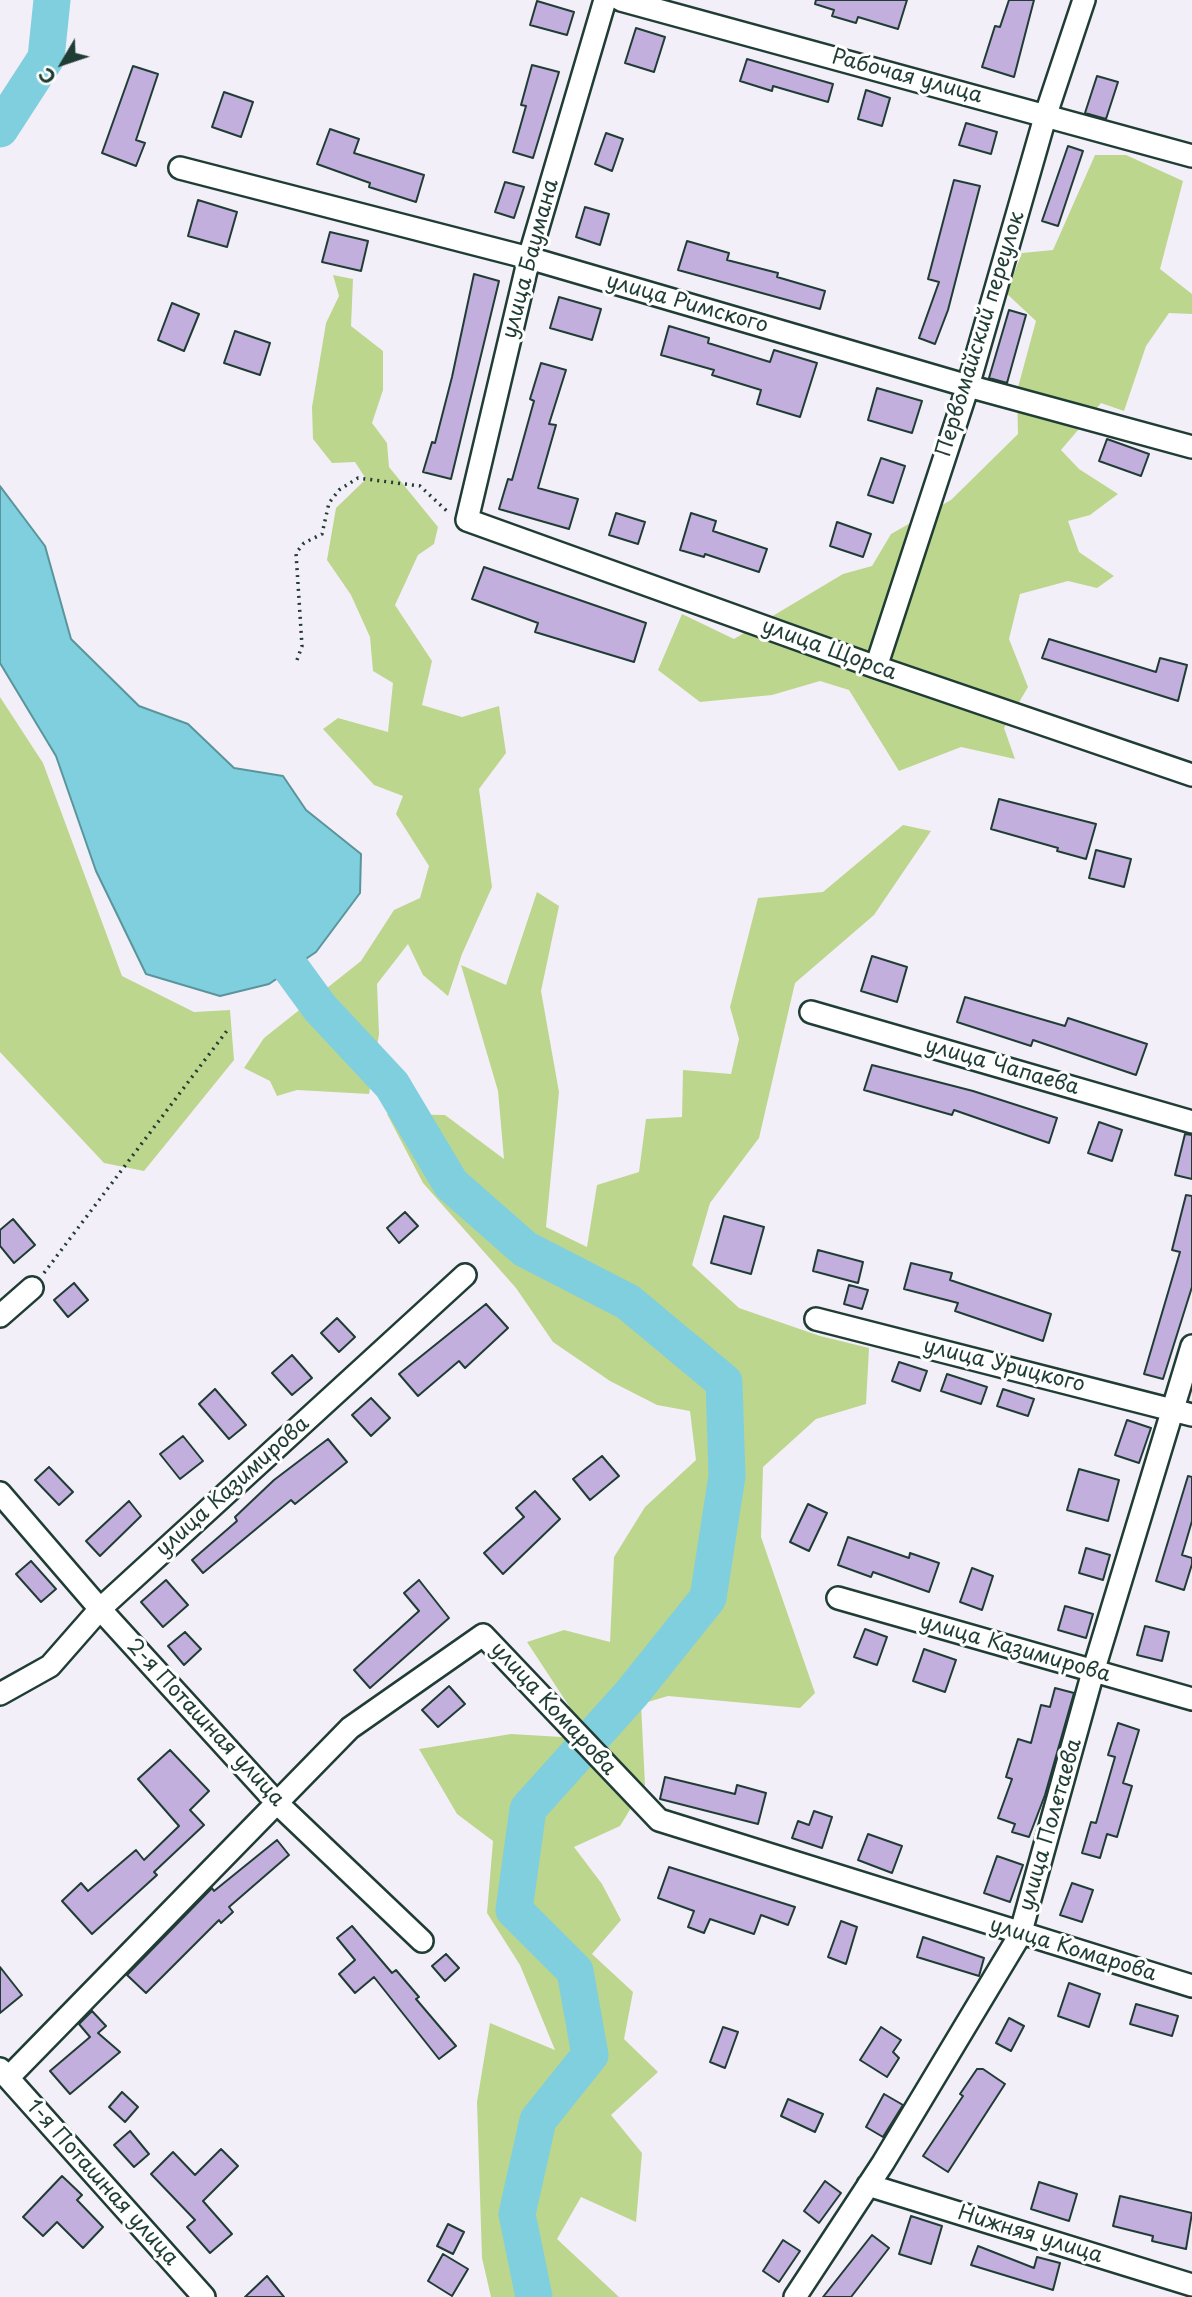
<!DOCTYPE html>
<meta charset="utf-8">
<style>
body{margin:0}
#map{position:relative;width:1192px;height:2297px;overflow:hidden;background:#f3eff8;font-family:"Playpen Sans",sans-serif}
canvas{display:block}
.north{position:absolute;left:28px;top:28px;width:70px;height:70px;-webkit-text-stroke:5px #fff;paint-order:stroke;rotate:231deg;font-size:19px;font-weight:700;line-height:28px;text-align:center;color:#1f3d34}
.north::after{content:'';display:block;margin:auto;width:24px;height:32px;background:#1f3d34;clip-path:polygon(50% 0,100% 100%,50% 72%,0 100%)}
</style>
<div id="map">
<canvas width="1192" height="2297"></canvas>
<div class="north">С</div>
</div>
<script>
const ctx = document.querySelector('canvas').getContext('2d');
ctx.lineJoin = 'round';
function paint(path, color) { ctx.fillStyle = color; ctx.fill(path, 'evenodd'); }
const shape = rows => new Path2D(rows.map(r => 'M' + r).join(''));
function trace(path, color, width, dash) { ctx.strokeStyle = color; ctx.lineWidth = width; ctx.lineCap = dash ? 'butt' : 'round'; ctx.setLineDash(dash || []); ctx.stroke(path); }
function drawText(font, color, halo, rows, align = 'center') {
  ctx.font = font + ' "Playpen Sans",sans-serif'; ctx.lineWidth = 6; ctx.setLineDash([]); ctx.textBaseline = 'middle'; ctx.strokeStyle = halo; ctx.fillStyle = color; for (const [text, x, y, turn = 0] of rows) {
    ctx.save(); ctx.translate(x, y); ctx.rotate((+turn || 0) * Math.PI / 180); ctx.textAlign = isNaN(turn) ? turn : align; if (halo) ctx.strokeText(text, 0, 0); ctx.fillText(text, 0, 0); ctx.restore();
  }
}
paint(shape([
 [1095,155,1126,155,1183,181,1160,269,1192,294,1192,314,1169,313,1146,346,1124,411,1101,403,1061,450,1079,469,1118,494,1090,515,1068,521,1079,552,1114,576,1097,588,1068,581,1020,594,1009,639,1028,687,1004,728,1015,759,961,747,899,771,849,690,820,681,772,695,700,702,658,670,682,614,734,639,843,574,872,566,891,534,951,500,1018,434,1017,391,1036,321,1006,293,1022,253,1053,250],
 [333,275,353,279,351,326,383,351,383,390,372,423,387,443,389,467,438,527,434,544,418,555,395,605,432,661,422,705,462,717,499,706,506,753,479,789,492,887,462,954,448,996,423,975,408,944,377,984,379,1034,369,1094,297,1090,277,1096,270,1081,244,1068,264,1038,361,961,394,910,420,898,429,866,396,814,403,796,374,785,323,729,338,718,388,732,393,683,373,671,370,637,351,595,327,560,336,508,366,479,355,462,332,463,313,439,312,407,326,323,339,296],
 [0,697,43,763,122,976,194,1012,230,1010,234,1060,144,1171,104,1163,0,1052],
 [903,825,931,831,874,915,795,983,759,1138,710,1203,692,1265,739,1308,820,1336,869,1348,866,1404,816,1419,763,1467,761,1537,815,1693,800,1708,668,1696,641,1704,645,1785,620,1826,574,1847,602,1884,621,1920,592,1954,633,1992,624,2039,658,2072,611,2115,642,2153,636,2222,581,2197,557,2239,619,2297,491,2297,482,2258,477,2102,490,2023,555,2050,520,1965,487,1913,493,1841,457,1814,419,1749,511,1734,562,1737,569,1706,527,1642,564,1630,610,1642,614,1557,645,1507,696,1460,690,1411,657,1405,610,1381,553,1342,516,1288,423,1183,387,1114,445,1115,504,1159,498,1091,461,965,506,985,537,892,559,906,541,991,559,1092,546,1227,587,1247,597,1185,639,1172,646,1119,682,1117,683,1070,731,1074,739,1039,730,1007,758,898,823,892]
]), '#bdd68d');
const water = shape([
 [0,486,45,546,71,639,139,706,188,724,234,768,283,776,306,810,361,854,360,893,316,952,269,984,220,996,146,974,96,871,56,756,0,663,0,486]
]);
paint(water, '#80cfde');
trace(water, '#59959a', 2);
trace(shape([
 [0,129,46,58,52,0],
 [261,927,320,1008,392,1085,451,1184,525,1249,628,1302,724,1382,727,1476,708,1598,632,1693,528,1809,514,1910,575,1971,590,2055,538,2120,517,2214,534,2297]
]), '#80cfde', 37);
const building = shape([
 [816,0,907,0,898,29,858,17,856,23,832,16,834,10,815,4,816,0],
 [1009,0,1034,0,1014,77,982,67,995,26,1000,27,1009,0],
 [537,1,574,12,567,35,530,25,537,1],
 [636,28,665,37,654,72,625,63,636,28],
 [747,59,833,84,828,102,773,86,772,91,740,81,747,59],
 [532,65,559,72,533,158,513,152,526,106,521,105,532,65],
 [133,66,158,74,136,140,145,143,136,166,102,153,133,66],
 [1097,76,1118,82,1106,119,1085,113,1097,76],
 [866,90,890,98,882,126,858,119,866,90],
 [224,92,253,102,241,137,212,127,224,92],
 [966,123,997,132,991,154,959,145,966,123],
 [330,129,359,139,354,153,424,175,416,202,369,187,370,183,317,164,330,129],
 [606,133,623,139,612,171,595,164,606,133],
 [1068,146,1083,151,1058,226,1042,221,1068,146],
 [954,180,980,186,948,310,935,344,919,338,939,282,928,279,954,180],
 [505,182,524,187,514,218,495,212,505,182],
 [198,200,237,212,227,247,188,236,198,200],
 [585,207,609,214,600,245,576,237,585,207],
 [330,232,368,241,361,271,322,262,330,232],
 [687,241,729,253,727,260,778,273,777,277,825,291,820,309,678,270,687,241],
 [474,274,499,281,451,479,423,472,432,442,435,443,452,377,474,274],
 [559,297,601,309,592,340,550,328,559,297],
 [172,303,199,314,184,351,158,340,172,303],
 [1009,310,1026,315,1007,383,989,378,1009,310],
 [669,326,709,338,708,343,770,362,774,350,817,363,800,417,757,404,761,390,712,375,714,370,661,355,669,326],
 [235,331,270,343,260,375,224,363,235,331],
 [541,363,566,370,549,424,556,425,538,488,578,499,569,529,499,509,508,479,512,480,534,401,530,399,541,363],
 [877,388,922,401,912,433,868,420,877,388],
 [1107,439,1149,454,1141,476,1099,461,1107,439],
 [881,458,905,466,893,503,868,495,881,458],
 [616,513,645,522,638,544,609,535,616,513],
 [691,513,716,521,713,531,767,549,759,572,705,554,704,557,680,550,691,513],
 [837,522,871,534,863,557,830,546,837,522],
 [484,567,646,623,634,662,535,632,538,623,472,599,484,567],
 [1049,639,1156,672,1160,658,1187,665,1178,701,1042,658,1049,639],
 [999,799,1096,824,1086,859,1057,851,1058,848,991,829,999,799],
 [1096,850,1131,859,1124,887,1089,878,1096,850],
 [872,956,907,967,897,1002,861,991,872,956],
 [965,997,1065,1026,1068,1018,1147,1044,1136,1075,1033,1040,1031,1046,957,1022,965,997],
 [872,1065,973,1091,1057,1118,1049,1143,954,1110,952,1115,864,1090,872,1065],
 [1099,1122,1122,1130,1112,1161,1088,1153,1099,1122],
 [1185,1134,1192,1135,1192,1179,1175,1175,1185,1134],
 [1186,1195,1192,1196,1192,1287,1163,1379,1144,1374,1180,1252,1172,1250,1186,1195],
 [405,1212,418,1226,399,1243,387,1228,405,1212],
 [724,1216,764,1227,751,1274,711,1263,724,1216],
 [13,1219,35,1245,14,1263,0,1246,0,1230,13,1219],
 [818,1250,863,1262,858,1283,813,1271,818,1250],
 [911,1263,952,1273,950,1280,1051,1314,1043,1341,955,1311,958,1303,904,1289,911,1263],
 [74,1283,88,1300,68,1317,54,1300,74,1283],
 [849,1285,868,1290,862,1309,844,1304,849,1285],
 [486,1304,508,1328,465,1368,459,1361,418,1396,399,1374,486,1304],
 [337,1318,355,1337,339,1352,321,1333,337,1318],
 [292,1355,312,1378,292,1395,272,1373,292,1355],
 [899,1362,927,1371,920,1391,892,1381,899,1362],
 [947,1374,987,1387,981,1404,941,1391,947,1374],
 [215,1389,246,1425,229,1439,199,1404,215,1389],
 [1003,1389,1034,1399,1028,1416,997,1406,1003,1389],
 [371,1398,390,1418,371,1436,352,1415,371,1398],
 [1127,1420,1151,1428,1139,1463,1115,1455,1127,1420],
 [183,1436,203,1461,180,1479,160,1454,183,1436],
 [328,1439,347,1462,295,1504,291,1500,203,1573,192,1560,237,1521,235,1517,274,1480,328,1439],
 [602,1456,619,1476,590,1500,573,1479,602,1456],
 [49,1467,73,1492,59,1505,35,1480,49,1467],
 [1079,1469,1119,1480,1108,1521,1067,1510,1079,1469],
 [1188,1476,1192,1477,1192,1521,1182,1555,1192,1558,1192,1564,1184,1590,1156,1581,1188,1476],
 [535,1491,560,1519,503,1574,484,1553,524,1517,516,1508,535,1491],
 [129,1501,141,1516,100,1556,86,1541,129,1501],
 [808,1504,827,1513,809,1551,790,1542,808,1504],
 [848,1537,909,1558,910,1553,939,1563,929,1592,873,1572,871,1577,838,1565,848,1537],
 [1086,1548,1110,1555,1103,1580,1079,1573,1086,1548],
 [31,1561,56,1589,41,1602,16,1574,31,1561],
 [972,1568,993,1576,982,1610,960,1602,972,1568],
 [166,1580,188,1605,163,1627,141,1602,166,1580],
 [419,1580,449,1618,370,1688,354,1670,419,1611,404,1593,419,1580],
 [1065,1606,1093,1614,1086,1638,1058,1630,1065,1606],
 [1145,1626,1169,1632,1162,1661,1137,1655,1145,1626],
 [865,1629,887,1637,877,1665,854,1657,865,1629],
 [185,1632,201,1649,184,1665,168,1646,185,1632],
 [924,1649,956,1660,945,1692,913,1681,924,1649],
 [449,1686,465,1704,438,1727,422,1710,449,1686],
 [1055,1688,1074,1693,1045,1795,1029,1837,1012,1832,1015,1824,998,1818,1012,1779,1006,1777,1018,1739,1031,1743,1041,1705,1050,1707,1055,1688],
 [1118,1723,1139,1730,1123,1783,1132,1786,1117,1837,1107,1834,1100,1858,1082,1853,1091,1822,1096,1823,1115,1757,1108,1755,1118,1723],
 [170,1750,209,1791,190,1810,204,1825,154,1872,157,1875,92,1934,62,1901,81,1883,88,1891,136,1850,144,1860,179,1826,138,1779,170,1750],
 [665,1777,735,1794,737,1785,766,1793,758,1824,660,1799,665,1777],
 [814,1811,832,1817,822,1848,792,1838,798,1821,809,1825,814,1811],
 [868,1834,902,1846,892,1873,858,1860,868,1834],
 [277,1840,289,1855,229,1907,233,1912,221,1923,219,1920,146,1993,127,1975,212,1888,214,1891,277,1840],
 [997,1856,1023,1865,1010,1902,984,1893,997,1856],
 [669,1867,795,1907,788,1925,761,1915,754,1934,710,1919,704,1933,688,1927,694,1911,658,1898,669,1867],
 [1072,1883,1093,1890,1082,1922,1060,1915,1072,1883],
 [841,1921,857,1927,846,1964,828,1957,841,1921],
 [352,1926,392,1973,396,1970,419,1997,416,1999,456,2046,439,2059,374,1977,355,1993,339,1974,355,1960,337,1938,352,1926],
 [923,1937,984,1958,979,1976,917,1957,923,1937],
 [446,1954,459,1968,445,1981,432,1966,446,1954],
 [0,1967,22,1995,0,2013,0,1967],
 [1069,1983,1100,1994,1089,2027,1058,2016,1069,1983],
 [1136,2004,1178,2016,1172,2036,1130,2024,1136,2004],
 [92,2011,106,2026,98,2033,120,2052,70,2094,50,2071,90,2037,79,2024,92,2011],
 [1009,2018,1024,2026,1011,2051,996,2043,1009,2018],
 [723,2027,738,2032,725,2068,710,2062,723,2027],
 [881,2027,901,2040,893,2052,899,2058,887,2077,860,2060,881,2027],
 [977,2069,983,2069,1005,2084,948,2172,923,2156,963,2096,960,2094,977,2069],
 [122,2092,138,2107,125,2122,109,2107,122,2092],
 [884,2094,903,2105,883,2137,866,2127,884,2094],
 [788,2099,823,2114,815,2132,781,2116,788,2099],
 [130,2131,149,2154,134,2167,114,2145,130,2131],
 [221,2149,238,2166,203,2201,232,2234,210,2253,187,2227,195,2220,151,2174,173,2152,195,2175,221,2149],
 [62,2176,82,2195,77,2200,103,2227,83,2248,57,2222,43,2236,23,2217,62,2176],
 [825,2181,841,2193,819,2223,804,2211,825,2181],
 [1039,2182,1077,2194,1069,2221,1031,2209,1039,2182],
 [1120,2196,1192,2213,1186,2249,1152,2241,1153,2236,1113,2226,1120,2196],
 [911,2216,942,2226,931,2264,899,2254,911,2216],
 [448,2224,464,2232,453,2254,437,2246,448,2224],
 [872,2235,889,2248,851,2297,823,2297,872,2235],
 [783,2240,800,2251,779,2282,763,2271,783,2240],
 [978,2246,1034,2268,1037,2257,1060,2263,1053,2290,971,2265,978,2246],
 [443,2254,468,2269,452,2296,428,2281,443,2254],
 [267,2276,284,2297,245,2297,267,2276]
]);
paint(building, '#c2afde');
trace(building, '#1f3d34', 2);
const minor = shape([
 [605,0,529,258,467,520,876,667,1192,775],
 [621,0,1192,156],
 [180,168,529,258,968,386,1192,447],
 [876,667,968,386,1046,114,1084,0],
 [811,1012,1192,1122],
 [0,1316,32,1288],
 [816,1319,1192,1415],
 [0,1493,100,1609,277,1803,422,1941],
 [838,1598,1192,1699],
 [0,1694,50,1666,100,1609,465,1275],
 [0,2069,204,2297],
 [8,2078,350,1728,483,1635,659,1820,1192,1986],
 [868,2185,1192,2285],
 [795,2297,883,2163,1020,1935,1093,1672,1192,1346]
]);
trace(minor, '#1f3d34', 26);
trace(shape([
 [297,660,302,646,296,553,304,543,322,534,329,503,339,490,358,478,420,486,449,513],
 [44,1273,229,1028]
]), '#1f3d34', 3.5, [2, 5]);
trace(minor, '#fff', 21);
drawText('21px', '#1f3d34', '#fff', [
 ["Рабочая улица",907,77,15],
 ["улица Баумана",531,259,-75],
 ["улица Римского",687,304,16],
 ["Первомайский переулок",981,334,-73],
 ["улица Щорса",829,650,20],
 ["улица Чапаева",1002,1067,16],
 ["улица Урицкого",1004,1366,14],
 ["улица Казимирова",233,1487,-42],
 ["улица Казимирова",1015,1649,16],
 ["улица Комарова",553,1709,47],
 ["2-я Поташная улица",205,1723,47],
 ["улица Полетаева",1051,1825,-74],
 ["улица Комарова",1073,1950,17],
 ["1-я Поташная улица",102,2183,48],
 ["Нижняя улица",1030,2235,17]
]);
</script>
